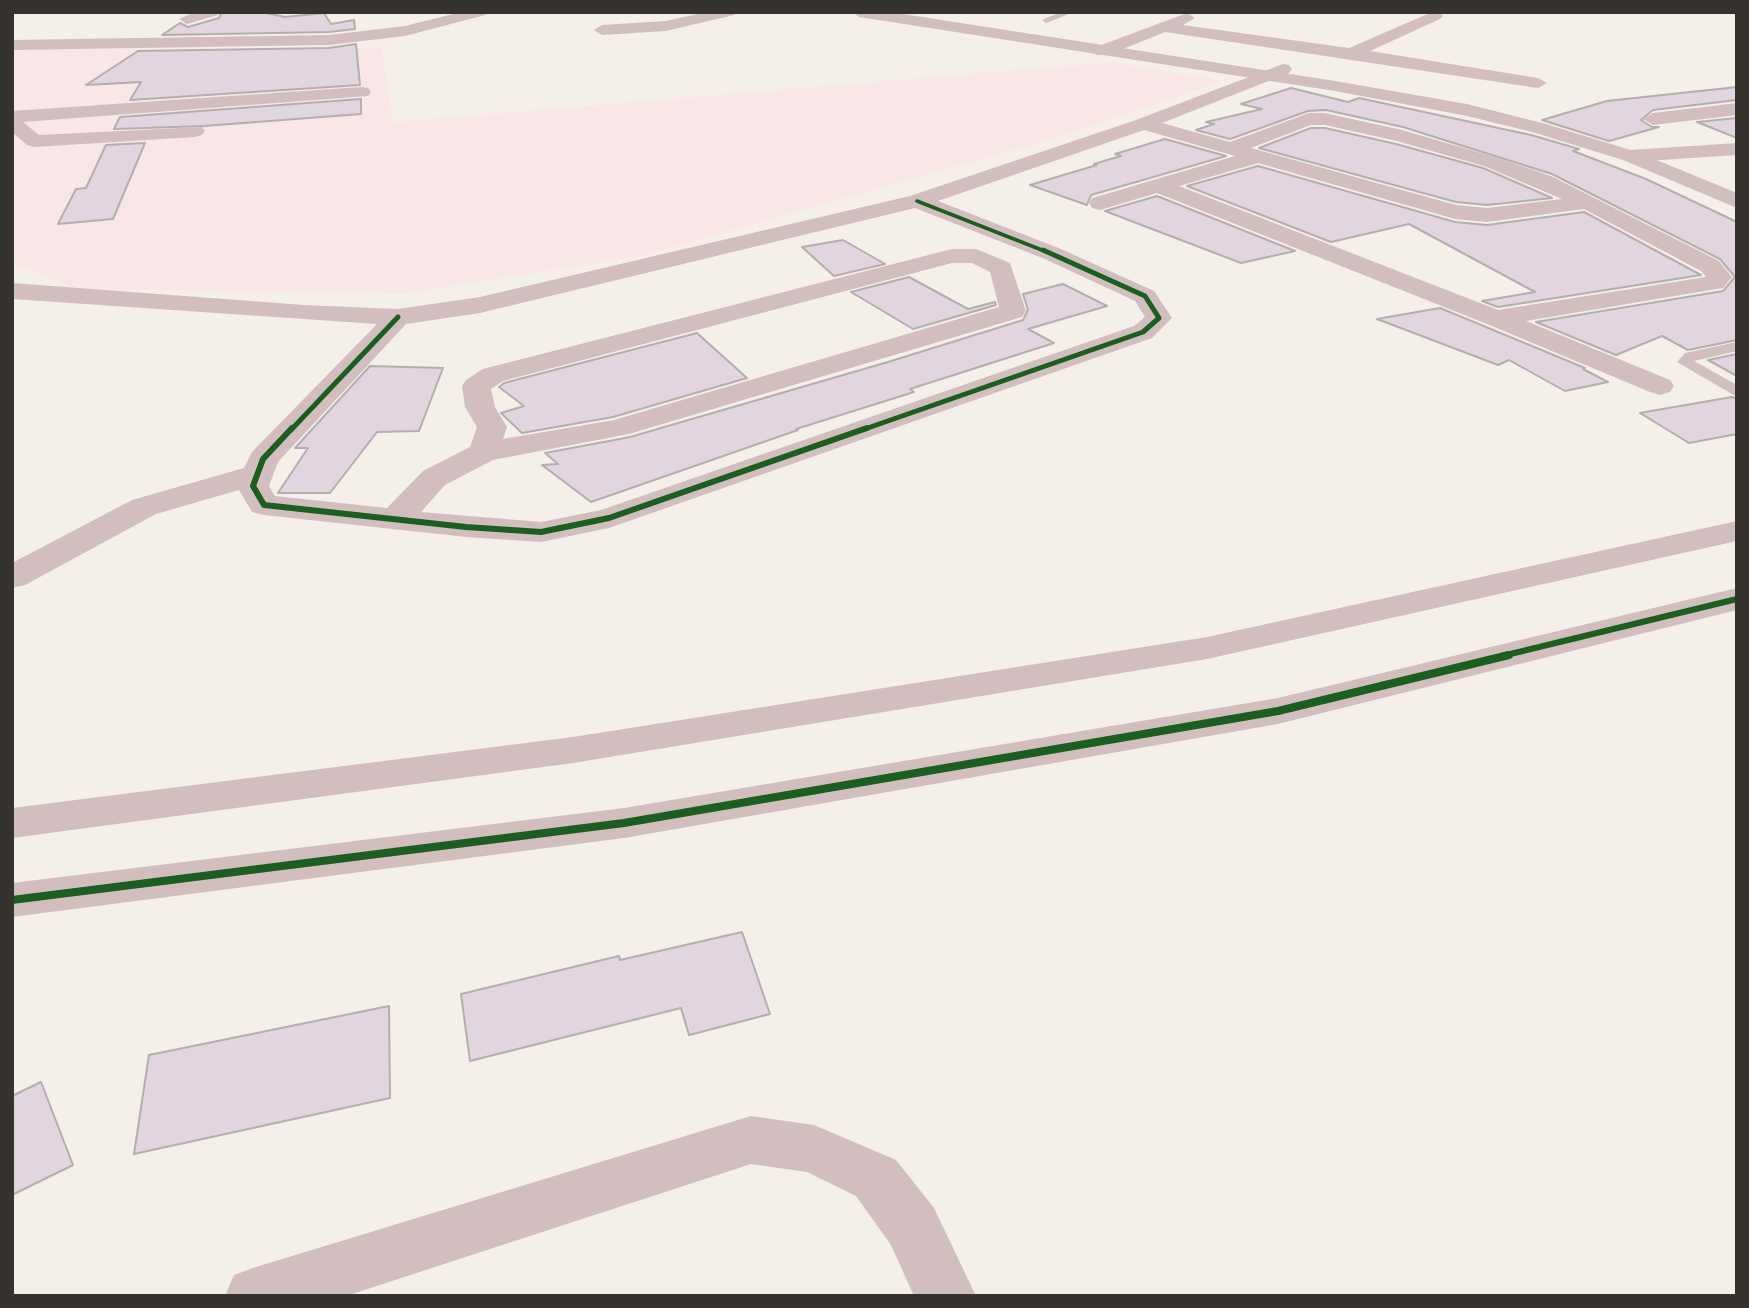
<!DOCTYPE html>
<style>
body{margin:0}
#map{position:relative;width:1749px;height:1308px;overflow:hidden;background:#f4efe9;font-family:"Libre Baskerville",serif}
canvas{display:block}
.frame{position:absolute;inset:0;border:14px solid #36322e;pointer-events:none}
</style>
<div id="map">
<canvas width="1749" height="1308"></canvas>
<div class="frame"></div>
</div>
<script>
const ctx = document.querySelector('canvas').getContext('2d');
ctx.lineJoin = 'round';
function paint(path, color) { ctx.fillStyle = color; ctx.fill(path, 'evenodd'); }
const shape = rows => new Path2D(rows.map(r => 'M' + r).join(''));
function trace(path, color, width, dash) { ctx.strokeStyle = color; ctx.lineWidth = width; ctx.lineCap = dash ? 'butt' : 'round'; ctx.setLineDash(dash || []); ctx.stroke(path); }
paint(shape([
 [382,48,393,122,1114,62,1221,81,1067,135,646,255,403,294,76,289,12,263,12,49]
]), '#f8e7e6');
const building = shape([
 [222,12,262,12,285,17,324,13,331,24,354,20,355,29,329,32,162,35,180,23,188,27,219,18,222,12],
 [356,44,360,85,130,100,141,82,86,85,138,51,329,48,356,44],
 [1737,87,1737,100,1653,110,1641,120,1652,127,1659,127,1609,141,1542,120,1607,101,1737,87],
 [1291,88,1348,102,1359,98,1531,135,1579,149,1573,151,1646,179,1737,222,1737,340,1688,350,1662,336,1616,355,1536,322,1723,291,1735,277,1720,259,1552,174,1403,127,1326,110,1308,111,1230,139,1196,130,1214,124,1206,122,1262,109,1241,104,1291,88],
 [361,99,361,114,204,126,114,129,120,117,361,99],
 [1737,118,1737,138,1697,122,1737,118],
 [1311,128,1325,128,1396,144,1483,168,1552,198,1487,205,1456,202,1259,148,1311,128],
 [1165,139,1226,156,1091,195,1087,205,1030,185,1097,165,1094,164,1121,156,1115,154,1165,139],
 [145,143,113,219,58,224,76,189,86,188,106,145,145,143],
 [1258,166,1455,222,1487,225,1584,212,1701,275,1498,307,1482,301,1535,292,1409,224,1331,242,1187,186,1258,166],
 [1157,196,1295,251,1241,263,1105,211,1157,196],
 [843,240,885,264,834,276,802,247,843,240],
 [909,277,968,309,995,302,996,305,913,329,851,292,909,277],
 [1063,284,1107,306,1028,329,1054,343,910,389,914,392,796,429,798,430,591,502,542,465,558,464,545,453,630,437,888,362,1023,320,1028,310,1023,294,1063,284],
 [1440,308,1585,368,1583,369,1608,382,1565,391,1509,360,1498,365,1377,319,1440,308],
 [697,333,747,378,613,417,522,433,501,413,524,406,499,387,504,383,697,333],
 [1737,354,1737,376,1708,360,1737,354],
 [370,366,443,368,419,431,377,432,330,493,278,493,308,448,295,448,370,366],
 [1732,397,1737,399,1737,434,1689,443,1640,413,1732,397],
 [742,932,770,1014,689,1035,681,1008,470,1061,461,994,619,956,620,960,742,932],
 [389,1006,390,1098,134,1154,149,1055,389,1006],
 [41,1082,73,1165,12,1195,12,1096,41,1082]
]);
paint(building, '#e3d5df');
trace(building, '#b3afae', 2);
paint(shape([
 [1061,12,1074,12,1046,23,1042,20,1061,12],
 [1737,342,1737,351,1694,361,1737,385,1737,397,1677,362,1685,353,1737,342]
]), '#d2bebf');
paint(shape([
 [195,12,220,12,218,15,187,24,179,19,195,12],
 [461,12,487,12,485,15,405,36,329,45,12,50,12,40,329,35,405,26,461,12],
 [707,12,736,12,734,15,666,31,602,35,594,30,602,25,666,21,707,12],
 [1439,12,1443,16,1440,19,1370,51,1538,78,1547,83,1538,88,1165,32,1108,55,1096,55,1094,51,1096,47,1187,13,1195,18,1183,25,1349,48,1430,13,1439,12],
 [1283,64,1289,65,1292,69,1289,73,1162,123,1230,142,1309,113,1325,113,1402,130,1498,158,1551,176,1719,261,1732,277,1723,288,1526,321,1670,380,1674,386,1670,392,1660,395,1650,392,1487,324,1157,193,1100,210,1092,208,1089,203,1092,198,1235,156,1144,130,938,201,1061,249,1154,291,1172,318,1152,338,609,528,541,542,466,537,264,515,252,512,239,490,156,514,25,585,12,588,12,563,132,500,244,468,252,452,377,324,12,299,12,283,304,305,398,309,480,297,910,196,1136,120,1283,64],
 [1311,125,1325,125,1397,141,1484,166,1562,199,1487,208,1456,205,1251,148,1311,125],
 [1258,163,1455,219,1487,222,1584,209,1701,271,1706,277,1498,310,1179,186,1258,163],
 [915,208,1045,259,1135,301,1145,317,1134,326,601,510,541,522,421,512,445,485,493,460,629,434,1022,317,1026,311,1010,263,976,249,952,249,483,369,466,380,462,386,465,407,477,427,470,447,423,471,387,508,275,496,269,486,278,462,406,324,480,313,915,208],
 [952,263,972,263,990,272,999,307,614,420,503,439,507,427,495,407,491,389,503,381,952,263],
 [362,87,368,88,371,92,368,96,23,122,39,135,202,127,205,131,202,135,195,137,34,147,27,145,12,132,12,111,362,87],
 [1737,103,1737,115,1653,125,1643,119,1653,113,1737,103],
 [1737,143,1737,155,1630,162,1623,160,1620,156,1623,152,1630,150,1737,143],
 [751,1116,814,1125,896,1160,934,1208,976,1296,914,1296,891,1245,856,1196,807,1172,751,1164,346,1296,225,1296,234,1275,256,1267,751,1116]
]), '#d2bebf');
paint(shape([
 [852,12,890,12,1335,81,1467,104,1546,124,1637,152,1737,193,1737,208,1623,160,1532,132,1467,116,1335,91,859,17,852,12],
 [1737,521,1737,541,1207,659,573,763,12,838,12,808,573,737,1207,637,1737,521],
 [1737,588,1737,610,1278,724,624,838,12,917,12,883,624,808,1278,698,1737,588]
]), '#d2bebf');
trace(shape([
 [917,201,1047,252]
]), '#1b5e20', 3.5);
trace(shape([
 [291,430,398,317],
 [862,430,1143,332,1159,318,1145,296,1043,250]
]), '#1b5e20', 5);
trace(shape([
 [292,428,263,459,253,486,264,505,466,527,541,532,609,518,867,428],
 [1502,656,1737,599]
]), '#1b5e20', 6);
trace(shape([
 [12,900,624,823,1278,711,1509,655]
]), '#1b5e20', 8);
</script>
